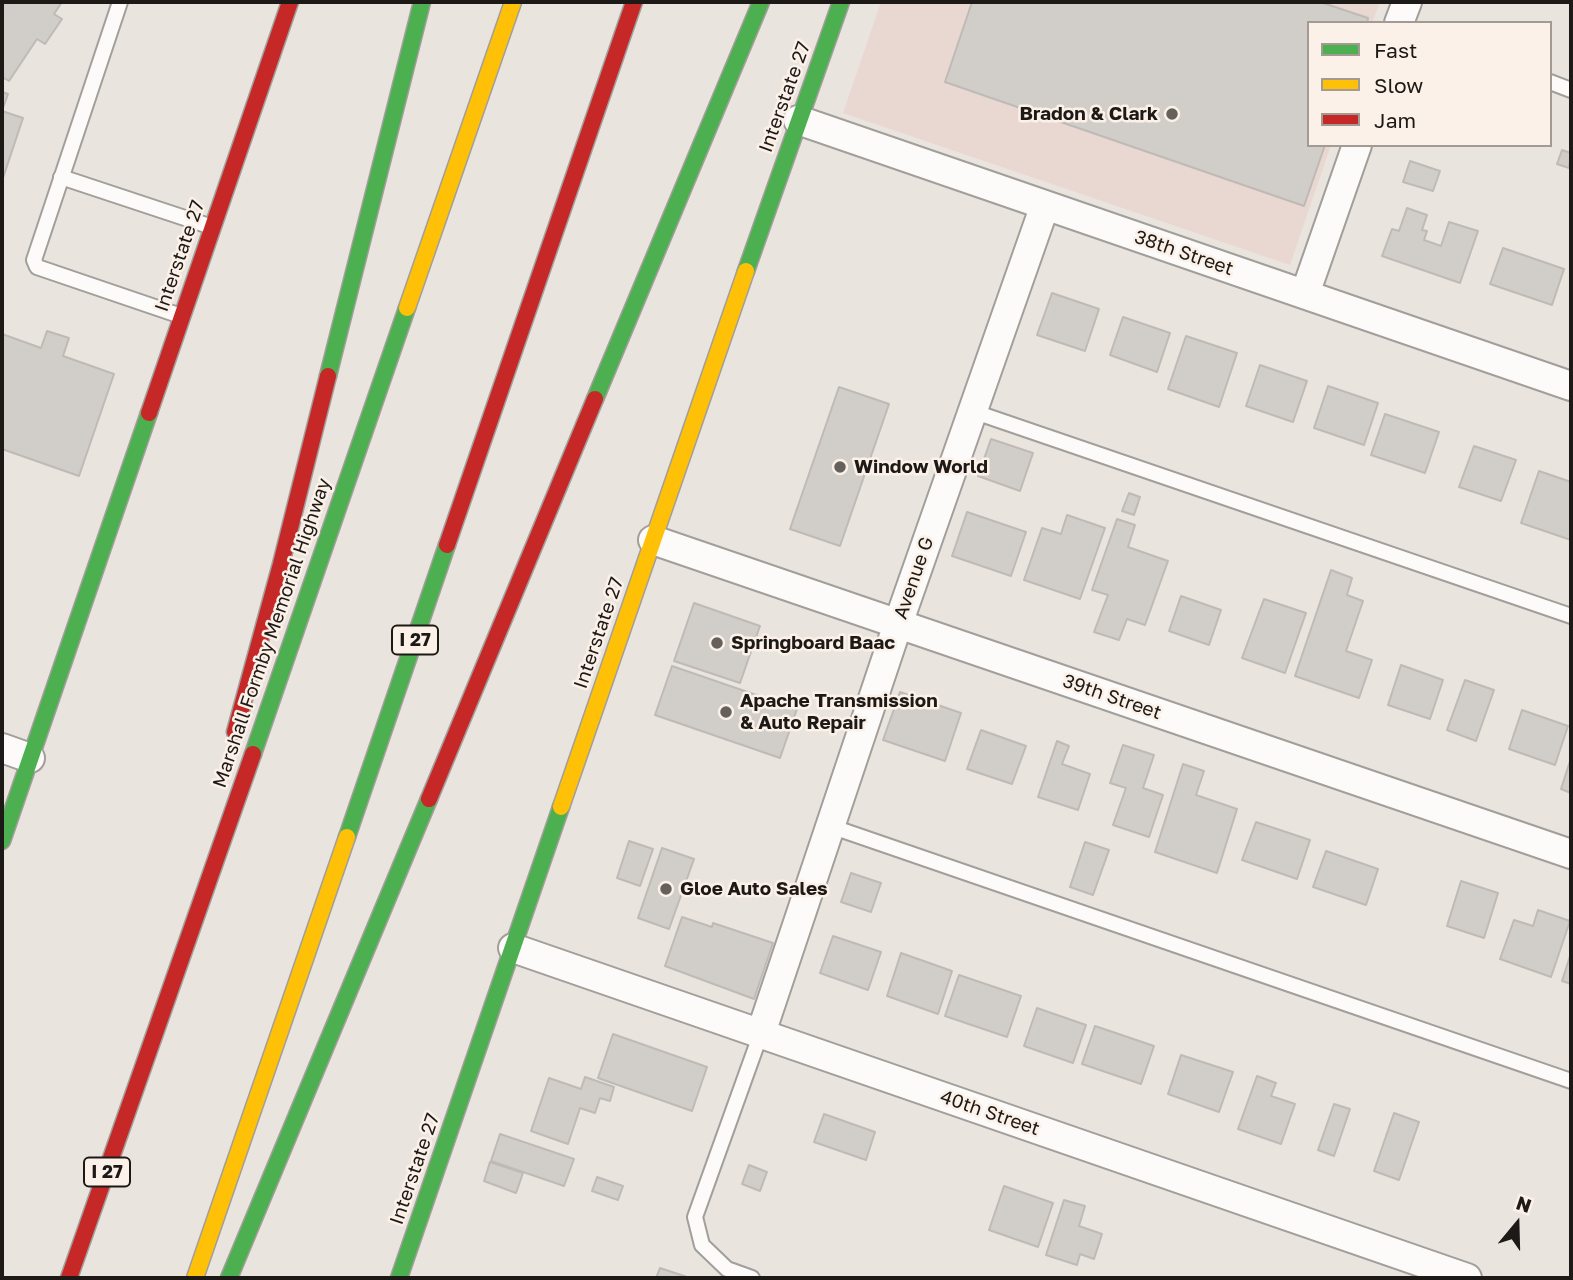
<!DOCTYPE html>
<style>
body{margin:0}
#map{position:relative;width:1573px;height:1280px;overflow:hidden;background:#eae4df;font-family:"Golos Text",sans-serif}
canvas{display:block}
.frame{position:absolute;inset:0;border:4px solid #1d1916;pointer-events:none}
.legend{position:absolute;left:1307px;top:21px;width:245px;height:126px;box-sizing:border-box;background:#fbf1e8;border:2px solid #a29b94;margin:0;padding:9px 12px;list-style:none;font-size:21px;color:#1d1916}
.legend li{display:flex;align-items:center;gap:14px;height:35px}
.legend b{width:35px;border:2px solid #a29b94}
.north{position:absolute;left:1482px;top:1189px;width:70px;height:70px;-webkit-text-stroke:5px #fbf1e8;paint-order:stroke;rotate:19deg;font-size:19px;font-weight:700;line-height:28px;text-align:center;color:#1d1916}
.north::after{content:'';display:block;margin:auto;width:24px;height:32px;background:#1d1916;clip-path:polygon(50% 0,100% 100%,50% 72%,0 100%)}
</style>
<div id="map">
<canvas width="1573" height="1280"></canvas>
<div class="frame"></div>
<ul class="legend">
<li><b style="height:9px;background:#4caf50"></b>Fast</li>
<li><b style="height:9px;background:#ffc107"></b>Slow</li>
<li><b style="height:9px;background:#c62828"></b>Jam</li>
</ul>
<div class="north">N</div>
</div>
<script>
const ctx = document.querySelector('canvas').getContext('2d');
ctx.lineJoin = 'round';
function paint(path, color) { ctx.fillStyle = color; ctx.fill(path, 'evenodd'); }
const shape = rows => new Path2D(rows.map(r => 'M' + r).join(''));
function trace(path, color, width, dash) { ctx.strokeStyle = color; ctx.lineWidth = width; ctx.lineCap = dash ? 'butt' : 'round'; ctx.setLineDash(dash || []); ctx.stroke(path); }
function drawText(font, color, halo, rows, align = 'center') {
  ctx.font = font + ' "Golos Text",sans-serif'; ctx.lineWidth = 5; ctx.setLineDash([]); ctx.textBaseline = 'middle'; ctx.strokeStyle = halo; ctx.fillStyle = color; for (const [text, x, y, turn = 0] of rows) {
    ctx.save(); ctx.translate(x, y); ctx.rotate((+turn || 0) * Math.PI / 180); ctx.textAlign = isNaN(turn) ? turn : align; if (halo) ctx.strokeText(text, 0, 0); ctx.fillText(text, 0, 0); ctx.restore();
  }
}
paint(shape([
 [881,2,1380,2,1372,23,1309,23,1309,145,1331,145,1290,265,843,113]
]), '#e9d8d1');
const building = shape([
 [5,2,62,2,54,14,62,19,45,44,37,39,9,81,2,77,2,6,5,2],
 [972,2,1320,2,1368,18,1367,23,1309,23,1309,145,1325,145,1304,206,945,82,972,2],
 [2,92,8,94,2,111,23,118,2,181,2,92],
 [1562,150,1571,153,1569,168,1557,164,1562,150],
 [1410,161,1440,171,1433,191,1403,182,1410,161],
 [1407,208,1427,215,1422,230,1427,231,1424,240,1441,246,1449,222,1478,231,1460,283,1382,256,1392,229,1399,231,1407,208],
 [1503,248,1564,269,1552,305,1490,284,1503,248],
 [1052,293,1099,309,1085,351,1037,335,1052,293],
 [1123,317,1170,333,1157,372,1110,355,1123,317],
 [47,331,69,338,63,356,114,374,79,476,2,449,2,334,41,348,47,331],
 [1186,336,1237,353,1219,407,1168,389,1186,336],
 [1260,365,1307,381,1293,422,1246,406,1260,365],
 [1328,386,1378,403,1364,445,1314,428,1328,386],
 [839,387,889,404,840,546,790,529,839,387],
 [1385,414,1439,432,1425,473,1371,455,1385,414],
 [991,439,1033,453,1020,491,978,476,991,439],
 [1474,446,1516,460,1501,501,1459,487,1474,446],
 [1539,471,1571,482,1571,540,1521,523,1539,471],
 [1129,493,1140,497,1134,515,1122,511,1129,493],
 [967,512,1026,532,1011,576,952,556,967,512],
 [1067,515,1105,528,1080,599,1024,580,1042,528,1061,534,1067,515],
 [1117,519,1135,525,1128,547,1168,561,1145,625,1127,619,1119,640,1094,632,1108,595,1092,590,1117,519],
 [1331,570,1352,578,1347,595,1363,601,1346,651,1372,660,1359,698,1295,676,1331,570],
 [1181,596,1221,610,1209,645,1169,631,1181,596],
 [1264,599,1306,613,1285,673,1242,658,1264,599],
 [694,603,760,626,740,683,674,661,694,603],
 [1401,665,1443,680,1430,719,1388,705,1401,665],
 [672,666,797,709,780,758,655,715,672,666],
 [1465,680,1494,690,1476,741,1447,730,1465,680],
 [900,692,961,713,945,761,883,740,900,692],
 [1522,710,1568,726,1555,765,1509,749,1522,710],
 [981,730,1026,746,1012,784,967,769,981,730],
 [1057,741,1069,746,1062,764,1090,774,1078,810,1038,797,1057,741],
 [1123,745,1154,755,1143,788,1163,795,1149,837,1113,825,1126,788,1110,783,1123,745],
 [1571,758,1571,793,1561,789,1571,758],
 [1183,764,1204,771,1196,795,1237,809,1217,873,1155,852,1183,764],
 [1256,822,1310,840,1297,879,1242,860,1256,822],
 [629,841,653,849,640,886,617,878,629,841],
 [1085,842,1109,850,1093,895,1070,887,1085,842],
 [662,848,694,859,669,929,638,918,662,848],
 [1326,851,1378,869,1366,905,1313,887,1326,851],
 [851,873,881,883,871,912,841,902,851,873],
 [1461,881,1498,893,1484,938,1447,926,1461,881],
 [1538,910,1570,921,1551,977,1500,959,1514,920,1533,926,1538,910],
 [682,917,712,927,713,923,773,943,754,999,665,966,682,917],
 [833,936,881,952,868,990,820,973,833,936],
 [901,953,952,971,938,1014,887,996,901,953],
 [1571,953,1571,984,1562,981,1571,953],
 [959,975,1021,996,1007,1037,945,1016,959,975],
 [1037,1008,1086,1025,1073,1063,1024,1046,1037,1008],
 [1095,1026,1154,1046,1141,1084,1082,1064,1095,1026],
 [613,1034,707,1067,692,1111,598,1078,613,1034],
 [1181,1055,1233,1072,1219,1112,1168,1094,1181,1055],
 [1257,1076,1276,1083,1271,1096,1295,1104,1281,1144,1238,1129,1257,1076],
 [585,1077,614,1087,610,1101,600,1098,595,1113,580,1108,568,1144,531,1131,549,1078,581,1089,585,1077],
 [1334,1104,1350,1109,1334,1156,1318,1150,1334,1104],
 [1394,1113,1419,1122,1399,1180,1374,1171,1394,1113],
 [824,1114,875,1132,866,1160,814,1142,824,1114],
 [500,1134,574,1159,564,1186,491,1161,500,1134],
 [490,1162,523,1173,516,1193,484,1181,490,1162],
 [749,1165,767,1172,760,1191,742,1184,749,1165],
 [597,1177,623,1186,618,1200,592,1191,597,1177],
 [1004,1186,1053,1203,1038,1247,989,1230,1004,1186],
 [1064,1200,1085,1206,1079,1226,1102,1234,1094,1259,1080,1254,1077,1265,1046,1255,1064,1200],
 [660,1268,690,1278,656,1278,660,1268]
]);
paint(building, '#d1cdc9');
trace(building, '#bfbab6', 2);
const lane = shape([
 [120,2,34,260,37,267,181,316],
 [1550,82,1571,90],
 [61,177,212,227],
 [972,411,1571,616],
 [830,826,1571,1081],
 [752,1278,727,1269,702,1245,695,1217,761,1033]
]);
const street = shape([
 [1399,23,1407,2],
 [798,120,1571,386],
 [1305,294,1357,145],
 [653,540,1571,854],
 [2,748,30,758],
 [513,948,1467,1278],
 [761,1033,898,624,1045,205]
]);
const fast = shape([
 [746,271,841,2],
 [328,376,422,2],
 [595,399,761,2],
 [253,754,407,308],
 [347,837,447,545],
 [2,841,149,413],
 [229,1278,429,799],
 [399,1278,561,807]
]);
const slow = shape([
 [407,308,513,2],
 [561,807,746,271],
 [195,1278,347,837]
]);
const jam = shape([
 [149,413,290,2],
 [447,545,634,2],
 [235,732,281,564,328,376],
 [429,799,595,399],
 [69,1278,253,754]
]);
trace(lane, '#a29e9a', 18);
trace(street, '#a29e9a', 32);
trace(fast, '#a29e9a', 19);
trace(slow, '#a29e9a', 19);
trace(jam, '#a29e9a', 19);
trace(lane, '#fcfbfa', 14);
trace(street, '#fcfbfa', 28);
trace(fast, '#4caf50', 16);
trace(slow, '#ffc107', 16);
trace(jam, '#c62828', 16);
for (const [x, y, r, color] of [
 [1172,114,7,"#65605c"],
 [840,467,7,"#65605c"],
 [717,643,7,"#65605c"],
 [726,712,7,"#65605c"],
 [666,889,7,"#65605c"]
]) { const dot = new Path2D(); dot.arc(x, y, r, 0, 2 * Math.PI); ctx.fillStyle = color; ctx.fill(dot); trace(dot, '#fbf1e8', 2.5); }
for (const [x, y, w] of [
 [415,640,46],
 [107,1172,46]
]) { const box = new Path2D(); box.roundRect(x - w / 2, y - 14.5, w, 29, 5); ctx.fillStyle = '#fbf1e8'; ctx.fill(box); trace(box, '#1d1916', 2); }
drawText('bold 18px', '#1d1916', null, [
 ["I 27",415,640],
 ["I 27",107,1172]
]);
drawText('19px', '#1d1916', '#fbf1e8', [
 ["Interstate 27",785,97,-70],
 ["38th Street",1184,253,19],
 ["Interstate 27",180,256,-71],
 ["Avenue G",914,578,-71],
 ["Marshall Formby Memorial Highway",272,633,-71],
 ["Interstate 27",599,633,-71],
 ["39th Street",1112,697,19],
 ["40th Street",990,1113,19],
 ["Interstate 27",415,1169,-71]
]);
drawText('bold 19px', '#1d1916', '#fbf1e8', [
 ["Bradon & Clark",1158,114,"right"],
 ["Window World",854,467],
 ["Springboard Baac",731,643],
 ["Apache Transmission",740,701],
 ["& Auto Repair",740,723],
 ["Gloe Auto Sales",680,889]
], 'left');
</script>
